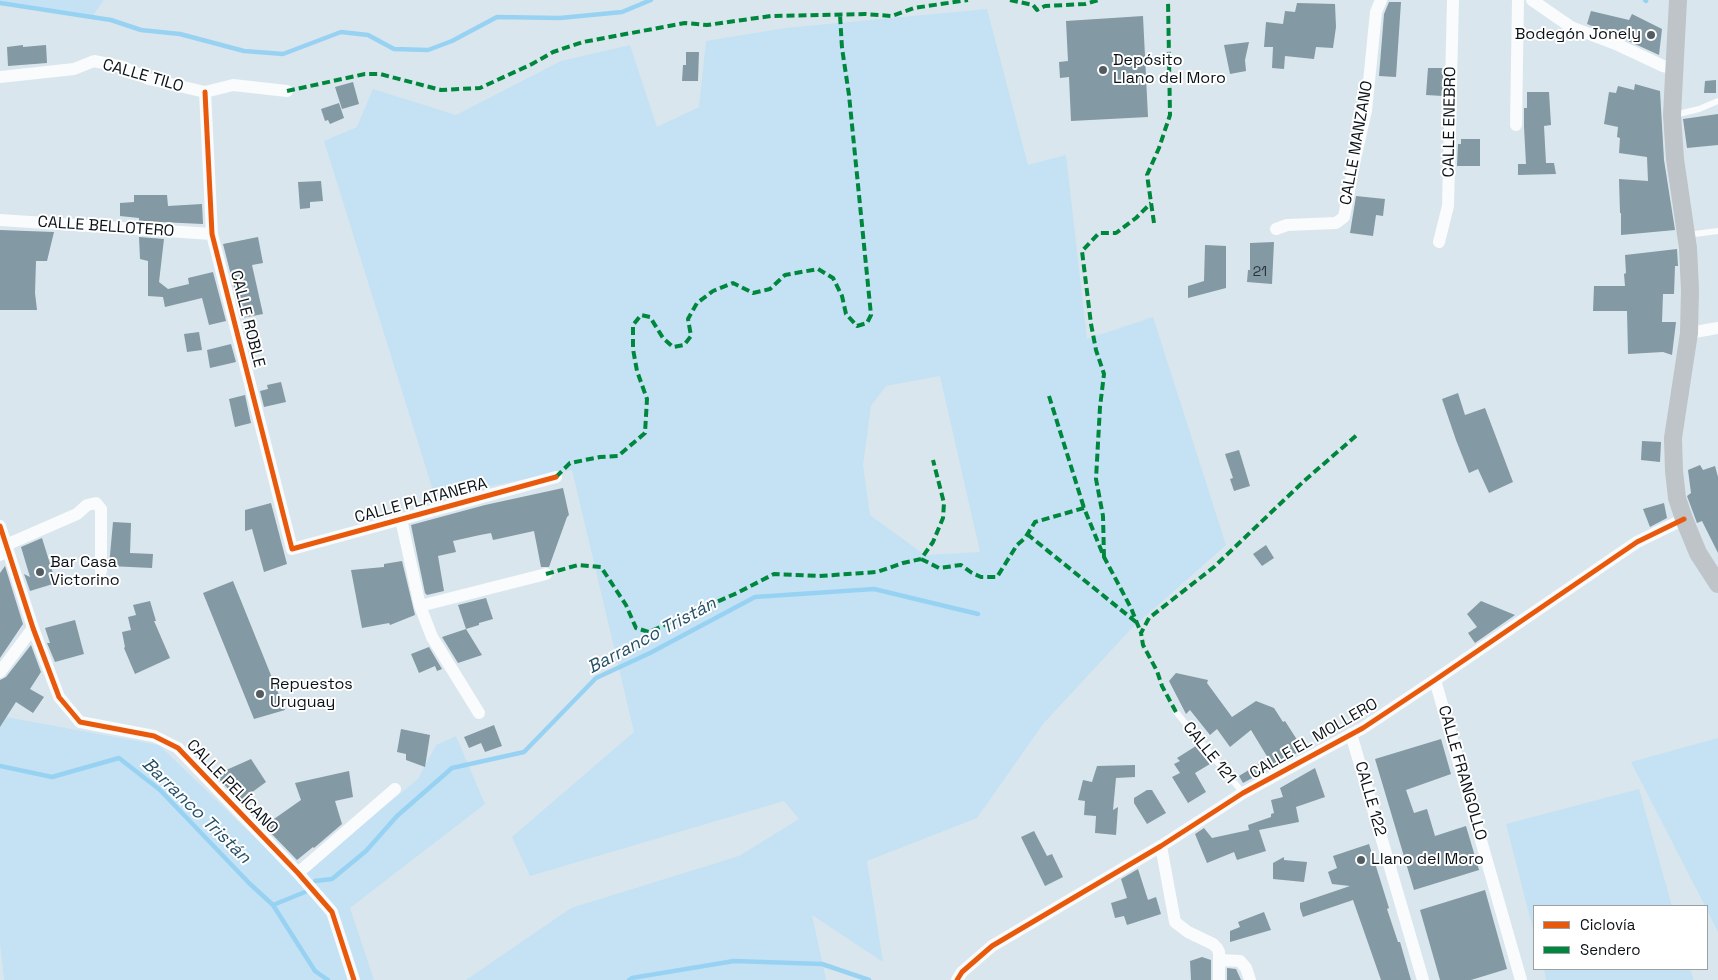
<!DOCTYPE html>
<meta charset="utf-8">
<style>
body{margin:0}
#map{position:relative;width:1718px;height:980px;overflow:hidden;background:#dae6ed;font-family:"Space Grotesk",sans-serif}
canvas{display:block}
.legend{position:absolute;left:1533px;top:905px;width:175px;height:65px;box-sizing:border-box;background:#fff;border:1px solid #9da0a2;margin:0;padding:6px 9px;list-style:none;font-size:15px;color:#0b1217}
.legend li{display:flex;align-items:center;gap:10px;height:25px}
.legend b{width:25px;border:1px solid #9da0a2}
</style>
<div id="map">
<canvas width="1718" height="980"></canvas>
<ul class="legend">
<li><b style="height:6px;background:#e8590c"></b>Ciclovía</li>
<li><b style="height:6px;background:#00873e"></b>Sendero</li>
</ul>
</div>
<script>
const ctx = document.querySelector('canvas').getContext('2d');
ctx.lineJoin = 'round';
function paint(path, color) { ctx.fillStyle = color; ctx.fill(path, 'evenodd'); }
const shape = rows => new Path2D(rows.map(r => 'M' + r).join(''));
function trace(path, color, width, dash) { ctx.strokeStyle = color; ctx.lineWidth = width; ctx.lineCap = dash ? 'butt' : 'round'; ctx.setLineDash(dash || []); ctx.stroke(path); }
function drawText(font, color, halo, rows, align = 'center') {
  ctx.font = font + ' "Space Grotesk",sans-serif'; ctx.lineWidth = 4; ctx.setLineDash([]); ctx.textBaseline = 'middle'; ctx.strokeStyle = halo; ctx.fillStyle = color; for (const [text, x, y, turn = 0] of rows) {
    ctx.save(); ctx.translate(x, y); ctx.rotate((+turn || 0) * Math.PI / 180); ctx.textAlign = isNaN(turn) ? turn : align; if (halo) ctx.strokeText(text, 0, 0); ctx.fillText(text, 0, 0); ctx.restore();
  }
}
paint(shape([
 [0,0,104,0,92,17,0,3],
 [987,9,1028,165,1066,155,1087,339,1153,317,1226,545,1131,629,1043,724,977,818,867,861,883,962,812,915,826,980,466,980,571,908,739,856,799,819,784,801,530,876,512,837,634,732,572,470,435,497,324,141,357,127,373,89,456,115,561,61,630,45,657,127,699,107,706,41,785,28],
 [940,376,980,552,925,555,870,515,863,465,871,406,886,386],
 [0,716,159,745,297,878,418,779,436,745,456,736,485,804,350,908,374,980,4,980,0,942],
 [1718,738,1718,932,1707,910,1707,906,1705,906,1631,762],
 [1639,789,1672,906,1534,906,1534,933,1506,824],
 [1544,969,1690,969,1694,980,1546,980]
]), '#c4e2f3');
trace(shape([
 [1645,0,1646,1],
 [0,3,111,20,141,30,180,34,244,51,283,54,341,32,368,35,394,49,428,50,452,41,497,17,560,18,622,12,651,0],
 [0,766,52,777,119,758,160,790,249,883,273,905,305,892],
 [315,881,332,879,366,851,397,816,452,768,524,752,596,678,650,653,755,597,874,589,978,614],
 [273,905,315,971,328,980],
 [629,980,632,978,734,961,822,964,869,980]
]), '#98d2f3', 4.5);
paint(shape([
 [1389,2,1401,2,1396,77,1379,76,1384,14],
 [1297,3,1335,4,1336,27,1333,48,1316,47,1314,59,1285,56,1284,69,1272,68,1273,47,1264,47,1266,22,1283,24,1285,11,1295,12],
 [1591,11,1629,20,1632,14,1662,29,1659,55,1613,34,1587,24],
 [1143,16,1148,117,1071,121,1069,77,1060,78,1059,62,1068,61,1066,21],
 [1249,42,1245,60,1246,71,1230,74,1224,45],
 [23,45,23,47,46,45,47,63,8,66,7,47],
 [686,52,699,52,698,81,682,81,683,65,686,65],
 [1428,68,1443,68,1443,96,1426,95],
 [1716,80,1716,93,1704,93,1705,81],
 [353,82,359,104,342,109,335,87],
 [1635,84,1660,91,1664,160,1675,230,1621,235,1621,213,1620,213,1619,179,1648,181,1647,157,1619,153,1620,138,1617,137,1618,127,1604,124,1609,92,1616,93,1618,86,1634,90],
 [1527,92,1549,92,1551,125,1544,126,1546,163,1554,163,1556,174,1518,175,1518,164,1526,164,1524,127,1524,108,1527,108],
 [339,103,344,118,330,124,328,120,325,121,321,109],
 [1718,114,1718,145,1687,148,1683,119],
 [1461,139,1480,139,1480,166,1457,166,1458,144,1461,144],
 [321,181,323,201,310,202,310,208,300,209,298,182],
 [134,195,167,195,168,206,202,204,203,224,139,221,139,218,120,216,120,203,134,202],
 [1356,196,1385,199,1383,216,1376,215,1373,236,1350,233],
 [0,230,54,232,47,261,36,261,35,293,37,310,0,310],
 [139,237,164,239,159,282,168,289,189,284,188,278,213,272,226,321,209,325,202,298,165,307,163,297,148,296,148,261,140,259],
 [258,237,263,263,252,265,263,314,242,318,223,244],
 [1274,242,1272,284,1247,282,1248,270,1250,270,1250,243],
 [1205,245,1226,246,1226,288,1188,298,1188,286,1204,281],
 [1677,249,1678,266,1675,266,1674,294,1663,294,1662,322,1676,322,1672,355,1663,352,1628,354,1627,311,1593,311,1594,286,1625,286,1624,274,1626,273,1625,255],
 [199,332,202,350,187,352,184,334],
 [231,344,236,362,210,368,207,350],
 [281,382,286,402,264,407,260,391,268,389,267,385],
 [1458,393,1465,415,1485,408,1513,482,1489,493,1478,469,1469,473,1456,440,1442,399],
 [245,395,251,423,235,427,229,399],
 [1642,441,1661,442,1660,462,1641,460],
 [1239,450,1250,486,1234,491,1230,479,1233,478,1225,454],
 [1700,465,1703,470,1715,466,1718,477,1718,553,1702,521,1697,523,1687,496,1691,493,1688,470],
 [563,488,569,515,567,517,549,567,541,567,534,531,493,540,491,533,480,535,453,541,456,552,438,556,444,591,427,595,425,593,411,525,485,505],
 [271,503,287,564,264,572,252,529,245,531,245,510],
 [1664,503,1667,518,1650,527,1643,509],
 [113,522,131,523,130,553,153,554,152,568,109,566],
 [42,538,56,583,30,591,24,574,30,577,21,547],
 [1266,545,1274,558,1262,566,1253,554],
 [402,561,415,615,390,625,389,623,362,628,351,570,384,567,384,564],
 [5,566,23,624,0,658,0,573],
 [233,581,285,710,254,719,203,593],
 [486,598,493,619,479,623,479,625,466,629,458,605],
 [150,601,156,621,154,621,170,658,135,674,124,648,125,647,122,632,131,630,128,617,136,615,133,605],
 [1481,601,1515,615,1475,643,1468,633,1477,627,1467,614],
 [75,620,84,654,55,662,47,643,50,643,45,628],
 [466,629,482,655,458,663,442,637],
 [31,645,41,672,30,689,44,697,33,713,16,702,0,727,0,680,6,677],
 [429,647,442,669,437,671,435,666,419,673,411,654],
 [1176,673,1208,680,1207,683,1232,717,1256,701,1274,708,1283,722,1285,721,1303,749,1284,761,1243,783,1239,776,1268,758,1251,730,1230,747,1217,729,1210,735,1190,710,1186,714,1169,681],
 [494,725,502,746,485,752,481,743,469,748,464,737],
 [401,729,430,735,425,767,406,760,406,754,397,752],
 [1441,739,1451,774,1406,790,1414,813,1427,809,1435,836,1466,826,1479,870,1414,890,1375,759],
 [1196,746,1210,764,1195,773,1206,792,1188,803,1172,777,1180,773,1174,764,1180,761,1177,758],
 [251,759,266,782,240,801,215,775],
 [1135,765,1135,777,1116,778,1113,810,1118,807,1116,835,1095,833,1096,816,1084,815,1085,801,1078,800,1083,780,1092,782,1097,766],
 [1315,768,1325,797,1296,807,1299,822,1259,830,1266,851,1237,860,1234,852,1207,863,1195,834,1204,828,1212,838,1249,830,1248,825,1271,817,1271,814,1274,813,1271,800,1283,797,1280,788],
 [349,771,353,797,335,801,342,824,314,848,313,847,297,860,264,826,301,800,295,783],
 [1147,790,1152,790,1166,813,1147,824,1134,803,1134,798],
 [1034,831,1047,856,1052,854,1063,877,1045,886,1021,837],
 [1369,844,1389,908,1387,909,1398,942,1400,942,1411,980,1381,980,1353,900,1303,917,1300,908,1300,903,1350,886,1332,884,1328,872,1337,868,1333,856],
 [1284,857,1284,860,1307,862,1304,882,1273,879,1273,863],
 [1138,869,1148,900,1156,897,1161,914,1127,925,1124,916,1115,918,1111,903,1127,898,1121,879],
 [1485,890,1507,969,1471,980,1440,980,1420,910],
 [1264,912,1271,930,1230,942,1230,931,1240,927,1238,922],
 [1202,957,1211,960,1211,980,1191,980,1190,961],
 [1227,968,1236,969,1241,980,1227,980]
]), '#8399a4');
trace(shape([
 [1674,115,1699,109,1718,101],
 [1687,235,1718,231],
 [1176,712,1243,793]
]), '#f9fbfc', 6);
trace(shape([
 [1532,0,1571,27,1618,45,1663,66,1673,68],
 [0,77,74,69,94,61,123,67,149,79,205,92,233,85,287,91],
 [205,92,212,234,292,549,556,477],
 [1516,125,1518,0],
 [0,220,212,234],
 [1276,229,1287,225,1336,223,1344,217,1355,159,1366,111,1376,12,1381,0],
 [1439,242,1448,206,1453,0],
 [1689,333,1718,328],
 [401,519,420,606,432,637,479,713],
 [0,526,33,628,59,697,80,722,154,736,178,748,298,873,332,912,354,980],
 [0,555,6,545,77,514,87,505,96,503,101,509,101,571],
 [420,606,546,574],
 [0,672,33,628],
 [1435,680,1521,980],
 [1351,734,1423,980],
 [1161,846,1175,922,1188,932,1213,944,1217,948,1219,952,1219,980],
 [298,873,395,789],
 [1220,960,1240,961,1246,968,1250,980],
 [957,980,962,972,992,946,1161,846,1243,793,1363,728,1435,680,1637,542,1684,519]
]), '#f9fbfc', 12);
trace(shape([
 [1678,0,1672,115,1675,159,1688,248,1690,290,1689,333,1673,438,1674,471,1677,498,1684,519,1698,553,1718,584]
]), '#bec4c8', 18);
trace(shape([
 [1010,0,1033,5,1037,10,1045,6,1085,4,1099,0],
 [287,91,365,74,380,74,441,90,480,88,532,64,553,52,583,42,685,23,707,25,771,16,865,14,892,16,914,8,968,0],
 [1154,223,1147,175,1159,148,1170,115,1168,0],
 [1049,396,1084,508],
 [556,477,570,463,600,457,618,456,645,433,647,399,637,371,633,349,633,325,641,315,650,317,663,338,673,347,684,345,691,336,688,319,697,303,713,291,733,283,753,293,770,289,785,275,818,269,833,278,842,296,846,314,857,326,867,323,871,315,849,95,842,48,840,15],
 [1027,534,1136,622],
 [1104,557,1103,516,1096,479,1100,407,1104,374,1096,350,1091,324,1082,251,1099,233,1116,233,1136,218,1151,203],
 [921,559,939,568,961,565,972,573,981,577,997,577,1017,545,1025,538,1035,522,1084,508,1104,557,1131,608,1141,633],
 [546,574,578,565,601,567,626,605,636,628,649,632,737,593,774,574,819,576,877,572,903,563,921,559,933,542,943,518,944,503,933,460],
 [1176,712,1162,686,1157,671,1143,645,1141,633,1149,618,1214,567,1304,481,1357,435]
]), '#00873e', 4, [8, 4]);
trace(shape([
 [205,92,212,234,292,549,556,477],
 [0,526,33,628,59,697,80,722,154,736,178,748,298,873,332,912,354,980],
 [957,980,962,972,992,946,1161,846,1243,793,1363,728,1435,680,1637,542,1684,519]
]), '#e8590c', 5);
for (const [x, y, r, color] of [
 [1651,35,5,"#535c62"],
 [1103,70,5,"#535c62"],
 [40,572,5,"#535c62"],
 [260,694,5,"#535c62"],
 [1361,860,5,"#535c62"]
]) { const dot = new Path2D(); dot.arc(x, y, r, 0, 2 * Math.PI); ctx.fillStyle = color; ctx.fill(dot); trace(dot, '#fff', 2); }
drawText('14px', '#29343a', null, [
 ["21",1260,272]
]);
drawText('16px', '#0b1217', '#fff', [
 ["Bodegón Jonely",1641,35,"right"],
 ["Depósito",1113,61],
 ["Llano del Moro",1113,79],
 ["Bar Casa",50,563],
 ["Victorino",50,581],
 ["Repuestos",270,685],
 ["Uruguay",270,703],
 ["Llano del Moro",1371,860]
], 'left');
drawText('16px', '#0b1217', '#fff', [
 ["CALLE TILO",143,76,16],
 ["CALLE ENEBRO",1450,122,-89],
 ["CALLE MANZANO",1357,143,-80],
 ["CALLE BELLOTERO",106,227,4],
 ["CALLE ROBLE",247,319,76],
 ["CALLE PLATANERA",421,501,-15],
 ["CALLE EL MOLLERO",1314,739,-30],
 ["CALLE 121",1209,753,51],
 ["CALLE FRANGOLLO",1462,773,74],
 ["CALLE PELÍCANO",232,787,46],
 ["CALLE 122",1370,799,74]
]);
drawText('italic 18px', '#255067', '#fff', [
 ["Barranco Tristán",652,636,-28],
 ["Barranco Tristán",196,811,44]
]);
</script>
